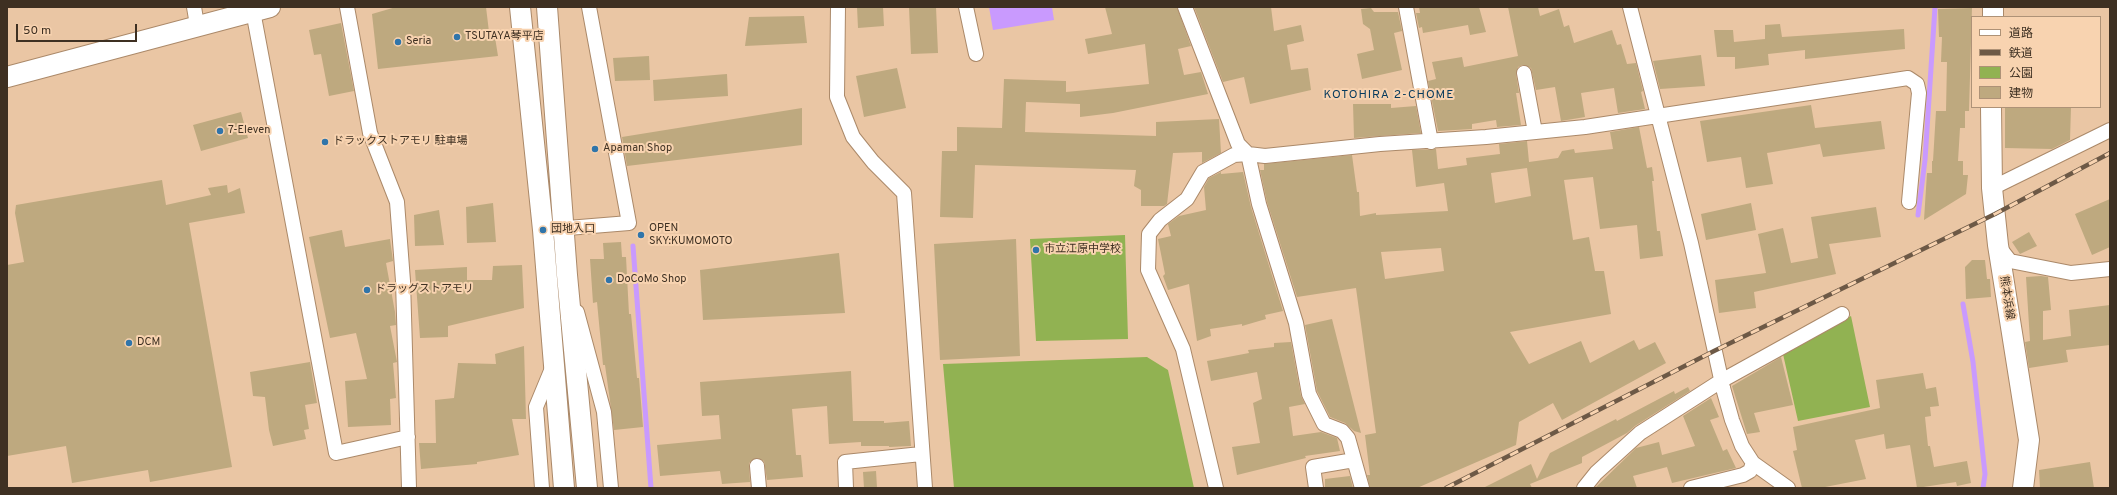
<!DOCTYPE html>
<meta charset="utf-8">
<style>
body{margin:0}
#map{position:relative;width:2117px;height:495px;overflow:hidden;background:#eac6a4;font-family:Overpass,"Noto Sans JP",sans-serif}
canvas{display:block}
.frame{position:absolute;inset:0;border:8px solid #3e3022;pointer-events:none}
.legend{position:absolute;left:1971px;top:16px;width:130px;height:92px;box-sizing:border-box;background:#f8d3b0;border:1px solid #ae9277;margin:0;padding:5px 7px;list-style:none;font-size:12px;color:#3e3022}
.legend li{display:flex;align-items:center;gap:8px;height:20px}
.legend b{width:20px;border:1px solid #ae9277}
.scale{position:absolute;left:16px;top:24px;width:121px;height:18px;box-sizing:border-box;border:2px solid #3e3022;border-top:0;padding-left:5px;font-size:12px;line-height:14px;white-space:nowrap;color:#3e3022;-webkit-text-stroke:3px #f8d3b0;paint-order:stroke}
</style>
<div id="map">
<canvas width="2117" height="495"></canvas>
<div class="frame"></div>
<ul class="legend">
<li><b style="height:5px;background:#fff"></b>道路</li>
<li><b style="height:5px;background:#6d5946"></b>鉄道</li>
<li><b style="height:11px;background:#91b252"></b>公園</li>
<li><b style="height:11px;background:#bea97f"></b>建物</li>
</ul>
<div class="scale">50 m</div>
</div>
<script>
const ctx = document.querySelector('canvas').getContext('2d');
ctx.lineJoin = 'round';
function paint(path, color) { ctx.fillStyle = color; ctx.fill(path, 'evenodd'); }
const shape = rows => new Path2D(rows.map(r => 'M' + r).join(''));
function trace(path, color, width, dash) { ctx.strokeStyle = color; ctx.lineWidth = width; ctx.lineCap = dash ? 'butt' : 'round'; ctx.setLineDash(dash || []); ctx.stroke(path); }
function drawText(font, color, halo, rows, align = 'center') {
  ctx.font = font + ' Overpass,"Noto Sans JP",sans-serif'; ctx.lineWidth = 4; ctx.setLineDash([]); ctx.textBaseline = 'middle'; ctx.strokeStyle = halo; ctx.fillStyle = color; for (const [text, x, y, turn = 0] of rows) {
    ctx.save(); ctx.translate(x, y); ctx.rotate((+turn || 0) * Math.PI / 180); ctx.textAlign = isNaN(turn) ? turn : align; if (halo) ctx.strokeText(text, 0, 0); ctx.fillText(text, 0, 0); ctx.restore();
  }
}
paint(shape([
 [1125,235,1128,339,1036,341,1030,239],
 [1851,316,1870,407,1798,421,1783,354],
 [1147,357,1168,370,1194,488,954,488,943,364]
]), '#91b252');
paint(shape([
 [989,7,1052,7,1054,20,993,30]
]), '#c99afe');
trace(shape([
 [1918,215,1925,160,1935,7],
 [633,246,651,488],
 [1963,304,1973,362,1985,474,1983,488]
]), '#c99afe', 5);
paint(shape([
 [396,7,486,7,489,32,494,31,498,56,378,69,372,14],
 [857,7,883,7,884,26,858,28],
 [909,7,936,7,938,53,911,54],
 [1105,7,1177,7,1191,46,1178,49,1184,75,1201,72,1208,94,1113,113,1080,117,1080,104,1026,102,1025,132,1156,136,1156,122,1219,119,1221,153,1202,163,1202,152,1173,153,1167,204,1164,206,1141,206,1141,190,1134,186,1136,170,975,165,973,218,940,217,942,151,957,151,957,127,1002,128,1004,79,1066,81,1066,92,1149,84,1145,44,1088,54,1085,39,1112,34],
 [1194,7,1271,7,1274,31,1301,25,1304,41,1287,45,1291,70,1308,68,1311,90,1250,104,1244,77,1223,82],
 [1419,7,1479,7,1486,32,1470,35,1468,25,1423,33,1422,27,1419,28,1416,13,1420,13],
 [1508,7,1538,7,1540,16,1559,9,1564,27,1569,25,1574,43,1612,30,1617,45,1621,44,1627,64,1636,63,1643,91,1641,92,1645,109,1618,113,1614,88,1581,93,1585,117,1561,121,1555,87,1536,90,1531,68,1523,65,1518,67,1516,74,1519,93,1516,93,1521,125,1497,127,1496,120,1472,124,1472,129,1438,131,1428,81,1436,79,1432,62,1462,57,1464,67,1518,56],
 [1371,8,1374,12,1398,12,1402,31,1394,33,1402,70,1362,79,1357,54,1374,50,1370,29,1363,24,1361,9],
 [1972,8,1969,111,1965,111,1965,128,1960,128,1958,161,1963,161,1963,175,1968,175,1966,194,1924,220,1927,173,1932,173,1932,161,1933,161,1936,111,1946,111,1947,62,1941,62,1942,37,1939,37,1938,9],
 [804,16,807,43,745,46,749,17],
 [341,23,354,91,329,96,321,54,314,55,309,30],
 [1780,24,1782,37,1904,29,1905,49,1805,59,1805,50,1768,54,1769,65,1735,69,1735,57,1717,57,1714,30,1733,30,1734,42,1765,39,1765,25],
 [1701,55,1705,86,1660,89,1653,61],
 [649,56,650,80,615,81,613,58],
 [897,68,906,108,864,117,856,76],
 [727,74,728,96,654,101,653,80],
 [1353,104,1391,104,1391,108,1416,106,1421,133,1354,138],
 [1811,105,1815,128,1881,121,1885,149,1823,157,1820,144,1767,153,1773,184,1746,188,1741,157,1707,162,1700,121],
 [2005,107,2071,107,2070,140,2052,149,2005,148],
 [802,108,802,145,627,166,622,137],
 [241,112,248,138,201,151,193,125],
 [1639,127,1647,168,1652,167,1654,181,1652,181,1657,231,1660,231,1663,256,1640,259,1637,225,1600,229,1593,177,1564,180,1573,240,1589,237,1595,271,1604,271,1611,314,1510,332,1529,364,1581,341,1590,363,1634,340,1639,350,1655,342,1666,363,1562,420,1553,403,1519,422,1516,445,1417,488,1370,488,1367,475,1370,475,1365,435,1376,433,1356,288,1297,297,1267,202,1260,170,1264,170,1264,164,1352,155,1357,192,1359,192,1360,216,1376,213,1376,215,1448,211,1444,183,1416,187,1412,150,1436,149,1438,169,1467,165,1466,158,1500,154,1499,144,1527,141,1529,162,1558,158,1562,151,1574,149,1575,153,1613,149,1610,132],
 [1527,168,1531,196,1495,203,1491,173],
 [1441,248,1444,271,1385,279,1381,252],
 [1221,172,1221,174,1243,172,1251,207,1283,311,1265,315,1266,319,1242,326,1242,324,1210,329,1211,336,1197,341,1189,284,1168,290,1163,276,1165,274,1158,239,1171,236,1168,224,1179,216,1206,210,1204,187,1209,178],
 [162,180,166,205,211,195,208,188,227,185,228,193,240,188,245,213,189,223,232,467,150,482,148,470,72,483,66,446,7,456,7,265,24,262,15,213,16,205],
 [2110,199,2110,247,2092,255,2075,214],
 [493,203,496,242,467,243,466,207],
 [1751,203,1756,230,1706,240,1701,214],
 [1876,207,1881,237,1829,244,1836,274,1754,292,1756,308,1719,313,1715,280,1766,273,1758,234,1783,228,1791,263,1818,258,1811,217],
 [439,210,444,245,415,246,414,215],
 [342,230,345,247,390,239,393,261,386,263,395,312,396,325,390,326,397,362,393,363,396,398,390,399,391,425,348,427,345,381,367,379,356,333,330,338,309,237],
 [2029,232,2037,246,2020,254,2012,242],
 [1016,239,1020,356,940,360,934,244],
 [621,242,622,257,626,257,629,314,631,314,637,378,639,378,643,427,614,430,605,365,603,365,597,302,593,303,590,259,604,259,603,243],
 [839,253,845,313,703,320,700,270],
 [1972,260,1985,260,1987,279,1990,279,1991,297,1966,299,1965,267],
 [522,265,524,308,448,326,448,337,420,338,415,270,467,267,467,280,492,280,493,266],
 [2041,276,2048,277,2051,310,2043,311,2043,340,2071,336,2069,310,2110,305,2110,345,2066,350,2068,362,2029,368,2025,342,2030,341,2026,277],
 [1332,319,1361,433,1354,431,1345,423,1330,417,1317,391,1305,325],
 [1291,342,1301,396,1305,404,1289,407,1293,436,1321,432,1337,438,1340,451,1305,456,1306,458,1237,475,1232,447,1260,443,1253,403,1262,399,1257,372,1211,381,1207,361,1249,353,1248,350,1274,347,1274,343],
 [524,346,526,419,512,419,519,455,477,462,477,464,421,469,419,443,436,443,435,400,454,398,458,363,496,364,495,354],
 [1781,357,1793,405,1754,413,1760,432,1747,434,1732,386],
 [310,362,317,403,305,405,309,429,304,430,306,439,273,446,269,430,265,397,253,396,250,372],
 [851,371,853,421,884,421,884,423,909,421,911,446,889,447,889,446,861,446,861,442,829,444,827,406,792,409,796,455,801,455,803,477,767,480,764,461,757,458,749,463,750,482,722,484,720,471,660,476,657,445,721,439,719,415,702,416,700,382],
 [1923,373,1926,389,1936,387,1939,406,1930,407,1931,416,1925,417,1928,446,1930,446,1934,467,1967,461,1971,483,1957,486,1956,482,1917,488,1910,445,1886,449,1884,434,1855,440,1866,479,1820,488,1802,488,1793,451,1797,450,1793,427,1880,408,1876,380],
 [1688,387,1690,391,1635,426,1627,433,1582,457,1582,463,1530,484,1532,488,1483,488,1531,464,1537,479,1550,453,1616,419,1617,421,1674,391,1675,394],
 [1711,398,1719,417,1710,420,1723,451,1727,449,1736,468,1672,483,1667,467,1633,476,1637,488,1595,488,1636,448,1659,442,1662,455,1695,446,1683,416],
 [2090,462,2094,488,2040,488,2039,470],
 [876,471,877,488,864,488,863,472],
 [1350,476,1353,488,1325,488,1325,479]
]), '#bea97f');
const street = shape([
 [194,7,197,25],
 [347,7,370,133,397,202,403,281,409,488],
 [838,7,837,97,853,137,873,162,904,193,925,488],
 [966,7,976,54],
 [1185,7,1238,144,1248,154,1259,204,1296,323,1309,394,1324,424,1342,431,1348,438,1362,488],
 [1406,7,1431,142],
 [1630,7,1691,243,1723,388,1732,420,1742,446,1753,463,1788,488],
 [253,11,336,453,408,437],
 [1524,73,1535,132],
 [1992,188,2110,130],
 [543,230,629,223,589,7],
 [1999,247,2010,261,2071,273,2110,269],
 [577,312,604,412,611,488],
 [757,466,759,488],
 [542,488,536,407,553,366],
 [846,488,845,462,921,454],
 [1216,488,1183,349,1148,270,1149,234,1160,220,1187,199,1203,172,1234,155,1248,154,1265,156,1380,144,1486,137,1585,127,1908,78,1917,84,1919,93,1909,202],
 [1316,488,1313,467,1354,460],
 [1584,488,1596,473,1640,433,1721,381,1842,314],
 [1691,488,1743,475,1750,471,1753,463]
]);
const secondary = shape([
 [520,7,543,230,564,488],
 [547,7,567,275,587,488],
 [1993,17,1993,7],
 [7,77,270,7],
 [1991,107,1992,188,1998,245,2029,440,2023,488]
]);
trace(street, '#ab8969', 16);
trace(secondary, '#ab8969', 22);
trace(street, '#fff', 14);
trace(secondary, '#fff', 20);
const rail = shape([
 [1446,488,1714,351,1995,214,2110,153]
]);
trace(rail, '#6d5946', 4.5);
trace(rail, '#f8d3b0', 3, [9]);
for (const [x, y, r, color] of [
 [457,37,4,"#3075aa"],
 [398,42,4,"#3075aa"],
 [220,131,4,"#3075aa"],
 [325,142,4,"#3075aa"],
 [595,149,4,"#3075aa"],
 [543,230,4,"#3075aa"],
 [641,235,4,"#3075aa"],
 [1036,250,4,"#3075aa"],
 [609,280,4,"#3075aa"],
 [367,290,4,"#3075aa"],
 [129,343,4,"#3075aa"]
]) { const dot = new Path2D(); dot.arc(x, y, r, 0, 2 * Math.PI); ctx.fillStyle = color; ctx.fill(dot); trace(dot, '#f8d3b0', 1.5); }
drawText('11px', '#3e3022', '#f8d3b0', [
 ["TSUTAYA琴平店",465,37],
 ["Seria",406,42],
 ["7-Eleven",228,131],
 ["ドラックストアモリ 駐車場",333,142],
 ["Apaman Shop",603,149],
 ["OPEN",649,229],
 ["SKY:KUMOMOTO",649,242],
 ["団地入口",551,230],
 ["市立江原中学校",1044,250],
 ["DoCoMo Shop",617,280],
 ["ドラッグストアモリ",375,290],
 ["DCM",137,343]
], 'left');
drawText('11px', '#3e3022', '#f8d3b0', [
 ["熊本浜線",2006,298,81]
]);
ctx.letterSpacing = '1px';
drawText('12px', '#063a5d', '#f8d3b0', [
 ["KOTOHIRA 2-CHOME",1389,96]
]);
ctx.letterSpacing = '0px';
</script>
